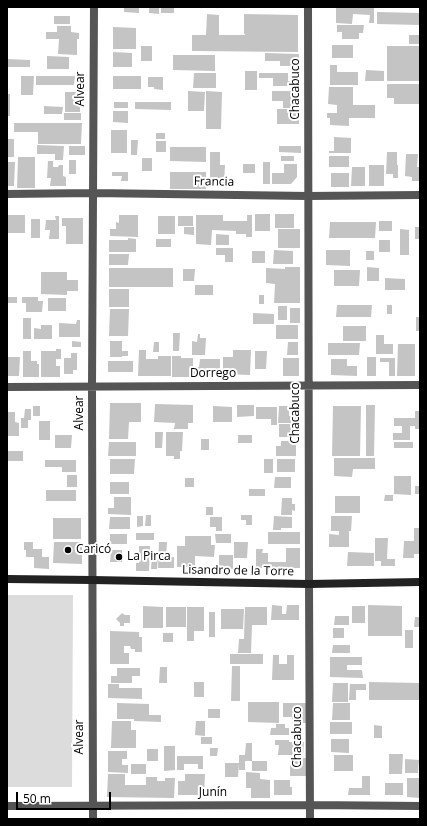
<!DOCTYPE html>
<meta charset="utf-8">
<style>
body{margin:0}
#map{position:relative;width:427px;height:826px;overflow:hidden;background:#fff;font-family:"Open Sans",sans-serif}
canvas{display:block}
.frame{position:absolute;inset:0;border:8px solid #000;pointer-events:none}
.scale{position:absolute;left:16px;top:792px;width:95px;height:18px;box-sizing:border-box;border:2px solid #000;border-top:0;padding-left:5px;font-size:12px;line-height:14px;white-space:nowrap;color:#000;-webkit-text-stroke:3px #fff;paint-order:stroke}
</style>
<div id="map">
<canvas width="427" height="826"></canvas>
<div class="frame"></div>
<div class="scale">50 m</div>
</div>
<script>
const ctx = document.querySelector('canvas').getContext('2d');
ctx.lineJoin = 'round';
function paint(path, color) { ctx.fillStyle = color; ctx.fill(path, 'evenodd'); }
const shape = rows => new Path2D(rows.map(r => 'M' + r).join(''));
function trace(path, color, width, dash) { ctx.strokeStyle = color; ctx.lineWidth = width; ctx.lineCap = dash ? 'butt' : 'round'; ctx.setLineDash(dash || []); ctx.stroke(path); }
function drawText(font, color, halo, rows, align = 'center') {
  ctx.font = font + ' "Open Sans",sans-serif'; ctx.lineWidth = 4; ctx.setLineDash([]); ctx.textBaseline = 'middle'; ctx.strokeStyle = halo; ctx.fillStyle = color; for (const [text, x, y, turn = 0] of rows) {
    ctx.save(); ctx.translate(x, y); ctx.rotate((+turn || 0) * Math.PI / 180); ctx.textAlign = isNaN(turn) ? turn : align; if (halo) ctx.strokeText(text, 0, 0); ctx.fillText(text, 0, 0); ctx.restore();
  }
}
paint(shape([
 [7,595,73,595,72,787,7,787]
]), '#dcdcdc');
paint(shape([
 [124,7,139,7,139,13,124,12],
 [149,7,159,7,159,14,149,13],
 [161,7,174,7,174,13,161,13],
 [336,8,374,8,374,23,369,23,370,15,353,14,352,24,336,23],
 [377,12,420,13,420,25,377,24],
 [207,14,219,15,219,35,245,35,245,34,244,34,244,14,298,15,298,52,192,51,192,35,206,35],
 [54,16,70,16,70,24,54,24],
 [337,25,364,25,363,33,359,33,359,39,342,39,342,32,337,32],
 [57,26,71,26,71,32,79,33,79,39,77,39,77,55,58,54,59,39,46,39,46,32,57,32],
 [113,27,136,28,136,49,113,49],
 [409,35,420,35,420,44,409,44],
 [332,45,353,45,353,58,332,58],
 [141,46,152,46,152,61,141,61],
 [387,46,420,46,420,81,387,81],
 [113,52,132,53,132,67,113,67],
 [265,53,299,54,299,66,280,66,280,61,265,61],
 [173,55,215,55,215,71,173,70],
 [47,56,69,57,69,69,47,69],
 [7,59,30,60,30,67,7,67],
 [330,65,337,65,337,72,358,72,358,85,330,85],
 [366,70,384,71,384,81,365,81],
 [245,71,257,71,257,90,245,90],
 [194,73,216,73,216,88,193,88],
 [259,73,288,73,288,81,290,81,290,86,273,86,273,78,259,78],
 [21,76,34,76,33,95,21,95],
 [36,76,75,76,74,85,36,85],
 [113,76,141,76,141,89,113,89],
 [148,77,163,77,163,90,154,89,154,87,148,87],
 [387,84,420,84,420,104,394,104,394,98,387,98],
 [329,87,353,87,353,105,375,105,375,118,349,118,349,126,330,125,330,118,327,118,327,113,337,113,337,105,328,104],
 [188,91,205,92,204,111,188,111],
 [206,91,222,92,221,129,206,129],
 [272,91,299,91,299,108,283,108,283,101,272,101],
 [65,92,80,92,80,112,65,112],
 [7,94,10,94,10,116,7,116],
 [114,102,128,102,128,108,114,108],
 [135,102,171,102,171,110,135,109],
 [44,106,63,107,62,114,44,114],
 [277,109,299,109,299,124,277,124],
 [113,111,128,111,128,123,113,122],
 [64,113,81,113,81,120,64,120],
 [14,123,82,123,81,144,38,144,38,132,14,132],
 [111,130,127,130,127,153,111,153],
 [156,133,165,133,165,139,156,139],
 [334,137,351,138,351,153,329,153,329,151,334,151],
 [7,139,14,139,14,157,7,157],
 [131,140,138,140,137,155,131,155],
 [156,141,166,141,166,152,156,152],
 [37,145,64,146,63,160,55,160,55,154,37,154],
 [69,146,85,146,85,155,69,155],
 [279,146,301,146,301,153,279,152],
 [170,147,206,147,206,162,170,161],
 [210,152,220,152,220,165,225,165,224,186,210,185],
 [387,152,397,152,397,165,398,165,398,178,393,178,393,174,386,174],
 [406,154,418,154,417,167,420,167,420,181,412,181,412,177,405,176],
 [281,156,294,156,294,161,281,161],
 [329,156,349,156,349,167,329,167],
 [18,157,35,157,35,188,17,188],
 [142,158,152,158,152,171,142,171],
 [69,160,76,160,76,174,69,174],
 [48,161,53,161,53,167,58,167,59,165,63,165,63,176,66,177,66,186,50,186,51,178,47,178],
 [7,162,15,162,14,186,7,186],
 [263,162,270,162,270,184,263,184],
 [243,164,255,164,255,173,243,173],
 [284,164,297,164,297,177,291,184,272,184,272,173,284,173],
 [369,165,384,165,384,186,369,186],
 [352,167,365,167,365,186,351,186],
 [112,172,128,172,128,181,121,181,122,176,112,176],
 [170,172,206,172,206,189,170,189],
 [331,173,349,173,349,187,331,187],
 [255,214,270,214,270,231,255,231],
 [275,214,294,214,294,228,275,228],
 [7,215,25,215,25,233,7,233],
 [119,215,138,215,138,237,110,236,110,229,116,229,116,222,119,223],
 [196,215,223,215,223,221,247,221,247,215,252,215,252,237,246,237,246,234,236,234,236,231,212,230,211,245,196,244],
 [55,216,59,216,59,239,49,239,50,230,45,230,46,220,56,220],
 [158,216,175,216,175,234,158,234],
 [178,216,193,216,193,226,178,226],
 [62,218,83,218,83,244,66,244,66,226,62,226],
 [31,219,40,219,40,238,31,238],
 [379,221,392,221,392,231,379,231],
 [330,222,376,222,375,238,329,238],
 [184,227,194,227,194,235,184,234],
 [415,227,420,227,420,239,415,239],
 [278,229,300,229,300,248,278,248],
 [400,229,409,230,409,255,400,255],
 [216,234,229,235,229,245,216,245],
 [128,238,136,239,136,252,109,252,109,240,128,240],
 [156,239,171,239,171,247,156,247],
 [379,240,390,240,390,252,379,252],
 [216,248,233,248,233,262,225,262,225,255,216,255],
 [274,250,293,251,293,264,273,264],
 [326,250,350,250,350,266,326,265],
 [252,251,265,251,265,263,252,263],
 [366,251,374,251,374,260,366,260],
 [109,254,129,254,128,265,109,265],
 [285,267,300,267,300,303,274,303,275,284,266,283,266,268,285,269],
 [367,267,379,268,379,281,367,281],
 [109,268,173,268,173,287,109,287],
 [183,269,195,269,194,281,183,281],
 [334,270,360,270,359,286,334,286],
 [41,272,67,272,67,280,78,280,78,291,67,291,67,295,41,294],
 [385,278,405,279,405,290,385,290],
 [195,285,213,285,213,295,195,295],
 [109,289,129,289,129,307,109,307],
 [259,295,264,295,264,304,259,304],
 [7,297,17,297,17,303,7,303],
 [22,297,38,297,38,301,43,301,42,312,26,312,26,303,22,303],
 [48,298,66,298,66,311,48,311],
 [337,305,372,305,371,317,336,317],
 [387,305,392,305,392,314,387,314],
 [278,306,287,306,287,320,278,320],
 [290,308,300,308,300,323,290,323],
 [110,309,129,309,128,336,109,336],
 [253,313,274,314,274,324,253,324],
 [416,317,420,317,420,331,416,331],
 [23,318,31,318,31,339,23,339],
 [77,320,80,320,80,337,59,337,59,323,76,324],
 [41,325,52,325,52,339,34,339,34,328,41,329],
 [276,325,298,325,298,339,276,339],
 [343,326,366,326,366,341,343,341],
 [173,333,180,333,179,351,173,351],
 [198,334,200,334,200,338,206,338,205,355,192,355,192,341,197,342],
 [376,335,384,335,384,344,393,344,393,354,376,354],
 [72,341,81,342,81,347,72,347],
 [110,341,122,341,122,351,128,351,128,356,122,356,122,357,110,357],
 [154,342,159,342,159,352,153,352],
 [288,342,298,342,298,355,287,355],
 [328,343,360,343,359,355,328,355],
 [398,344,415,344,415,376,397,376],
 [56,349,61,349,61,359,56,359,56,366,60,366,60,377,41,377,41,351,56,351],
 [139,350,146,350,146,359,158,359,158,356,171,356,171,376,138,376],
 [233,350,251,350,250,375,223,374,223,357,233,357],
 [23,351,31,351,31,361,37,361,37,364,39,364,39,377,23,377],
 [255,351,267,351,266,369,255,369],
 [71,353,77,353,77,370,73,370,73,374,64,374,64,358,71,358],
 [172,356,181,356,181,358,193,358,193,367,199,367,200,359,220,359,220,369,214,369,214,377,172,377],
 [7,357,20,357,19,376,7,376],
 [367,357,376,357,376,376,367,376],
 [283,358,299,358,299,376,283,376],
 [380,358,395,358,395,376,389,376,389,362,380,362],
 [331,359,347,359,347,366,357,366,357,376,331,375],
 [108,361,133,361,133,372,108,372],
 [110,403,141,403,141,422,129,422,128,439,109,439],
 [155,404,193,405,193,423,188,423,188,429,174,429,175,423,154,422],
 [237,405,254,405,254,416,237,417],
 [366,405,375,405,374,456,366,456],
 [33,406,40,406,40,416,33,416],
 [213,406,232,407,232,422,213,422],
 [279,406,289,406,289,416,300,416,299,423,278,423],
 [333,406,361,406,360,456,332,456],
 [256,407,277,407,277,425,271,425,271,419,256,419],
 [25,409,31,409,31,420,28,420,28,428,21,428,21,418,24,418],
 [415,411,420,411,420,429,415,429,415,426,410,426,410,440,393,440,393,433,402,433,402,426,394,426,394,418,415,418],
 [7,412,15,412,15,422,19,423,19,436,8,436],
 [39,421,50,421,50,440,39,440],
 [279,424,296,424,296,437,279,437],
 [155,432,163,432,162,448,155,448],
 [166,432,183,432,182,451,180,451,180,459,174,459,174,456,166,456],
 [55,435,72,435,71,448,55,448],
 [238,435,252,435,252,443,238,443],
 [201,439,209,439,209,450,201,450],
 [281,441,296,441,296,456,276,456,276,446,281,446],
 [109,442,136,442,136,456,108,456],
 [394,442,413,442,413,448,394,448],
 [7,451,23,451,23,461,7,461],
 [334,458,375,458,375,469,353,469,352,477,334,476],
 [110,459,135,459,134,474,110,474],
 [264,459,273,459,273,473,264,473],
 [277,459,295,459,295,472,277,472],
 [45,460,76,460,76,472,62,472,62,467,45,467],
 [67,475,77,475,77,487,67,487],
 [394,476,411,476,411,495,394,494],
 [275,477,291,477,291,488,274,488],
 [185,478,194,478,194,487,185,487],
 [110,482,129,482,129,494,110,494],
 [415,486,420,486,420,494,415,494],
 [249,489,265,489,265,496,249,496],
 [46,490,76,490,76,501,46,501],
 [385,495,393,495,393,501,384,501],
 [335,496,360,496,360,513,335,513],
 [114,497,131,497,131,515,108,514,108,508,114,508],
 [282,498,292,498,292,504,295,504,295,511,292,510,292,515,281,515],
 [206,507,213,507,213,515,206,515],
 [146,515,151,515,151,526,145,526],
 [241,515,252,515,252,525,246,525,246,520,241,520],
 [137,516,143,516,143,526,137,527],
 [274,516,292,517,292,528,281,528,281,530,273,530],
 [331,516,352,516,351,531,349,531,349,547,329,547,329,534,339,535,339,531,331,531],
 [110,517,130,517,130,529,109,529],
 [210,517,222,517,222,531,216,531,216,527,210,527],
 [53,518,81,518,81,539,53,539],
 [414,528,420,528,420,554,414,554,414,558,403,558,404,541,414,541],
 [268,532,300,532,300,544,268,544],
 [136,533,154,533,154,540,136,540],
 [110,534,127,534,127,544,110,544],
 [215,534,231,534,231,543,216,543],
 [185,536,211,536,211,545,215,545,214,557,195,556,195,567,177,567,177,546,185,546],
 [375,538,388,538,387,559,395,559,395,566,381,566,381,561,375,561],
 [24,542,33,542,33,549,42,549,42,557,49,557,49,569,34,568,34,557,26,557,26,550,24,550],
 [54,542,82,542,82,564,53,563],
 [159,542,167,542,166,557,174,557,174,568,158,568],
 [234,542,248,542,247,558,234,558],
 [139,546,150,546,149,571,136,571,136,563,139,563],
 [286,548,300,548,300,568,256,568,256,549,263,549,262,553,268,553,268,562,286,562],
 [111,550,122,550,122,562,110,562],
 [348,552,374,553,374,566,347,566],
 [219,555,233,555,233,569,219,569],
 [152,558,158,558,157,569,151,569],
 [272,605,282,606,282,614,286,614,287,605,299,605,299,620,271,620],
 [368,605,402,606,402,636,368,636],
 [143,606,163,607,163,628,143,628],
 [352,606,365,606,365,623,352,623],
 [166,607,186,607,186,627,166,627],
 [187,607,204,607,204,631,194,631,194,641,187,641],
 [245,607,267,607,267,625,252,625,251,653,238,653,239,639,244,639],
 [221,609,244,609,243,629,221,629],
 [209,612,215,612,215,637,209,637],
 [122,613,125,615,130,615,130,623,124,623,124,626,120,626,120,623,116,619],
 [335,616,349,616,349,625,334,625],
 [415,617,420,617,420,627,414,627],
 [333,628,344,628,344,638,333,638],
 [405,630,413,630,413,648,405,648],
 [110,631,139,632,139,637,142,637,142,652,135,652,135,649,131,649,130,646,124,646,124,653,129,653,129,664,110,664],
 [163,633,173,633,173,642,163,642],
 [333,645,350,645,350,653,332,653],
 [230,654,263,654,263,664,230,664],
 [273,655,279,655,279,664,287,664,287,655,294,655,294,680,272,680],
 [330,657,362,657,362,665,347,665,347,670,362,670,363,678,330,677],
 [232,666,240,666,240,701,231,701],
 [160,667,167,667,167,683,159,683],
 [117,668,140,668,140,676,132,676,132,683,111,683,111,676,117,676],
 [194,682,204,682,204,697,194,697],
 [369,682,420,683,420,700,369,700],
 [333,683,348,683,348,702,332,702],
 [108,684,119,684,119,688,142,688,142,699,108,698],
 [350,684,366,684,366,690,356,690,356,700,349,700],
 [248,702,279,702,279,723,248,722],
 [117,703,149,704,149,715,161,715,161,722,134,721,134,719,117,719],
 [283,703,308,703,308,723,292,723,292,717,283,717],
 [333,703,350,703,350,720,332,720],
 [208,709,220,709,220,718,208,718],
 [112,721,131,721,131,730,136,730,136,748,111,748],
 [196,721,205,721,205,736,195,735],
 [330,722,352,722,352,734,330,734],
 [276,724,285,724,285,728,289,728,289,735,270,735,271,728,276,728],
 [374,725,382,726,382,738,374,738],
 [201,737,212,737,212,744,201,744],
 [331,739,349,739,349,753,331,752],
 [275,740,289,740,289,742,304,742,303,755,278,755,279,745,275,745],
 [246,743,252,743,252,761,245,761,245,770,239,770,239,755,245,755],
 [164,746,175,746,175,770,164,771],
 [210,748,218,748,217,756,210,756],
 [147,749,158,749,158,761,147,761],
 [108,751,127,751,127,759,122,759,122,765,128,765,128,773,108,772],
 [389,754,403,754,402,774,389,774],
 [334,755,353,755,353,771,334,771],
 [177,756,203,756,203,769,198,769,198,764,184,764,184,770,177,770],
 [290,758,306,758,306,776,290,776],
 [405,759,419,760,418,773,405,773],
 [252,761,267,761,267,771,252,771],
 [225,763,239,763,238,777,225,777],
 [131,764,146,764,146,774,131,774],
 [246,772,260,773,260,779,270,780,270,798,251,798,251,788,246,788],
 [108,774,125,774,125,785,146,785,146,777,157,777,157,781,165,781,165,778,175,778,174,798,107,797],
 [185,774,205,774,204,795,178,795,178,781,185,781],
 [362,776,370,776,370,795,348,795,349,788,362,788],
 [407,778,420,778,420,798,407,797],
 [274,780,290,780,290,787,292,787,292,795,274,795],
 [385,783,403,783,403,795,385,795]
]), '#c4c4c4');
trace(shape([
 [308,7,309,584,310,819],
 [7,194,93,193,308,196,420,195],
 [7,387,420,385],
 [7,806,310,805,420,806],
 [93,819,92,386,94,7]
]), '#555', 8);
trace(shape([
 [7,579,92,580,309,584,420,582]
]), '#222', 8);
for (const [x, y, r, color] of [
 [68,550,4,"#000"],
 [119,557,4,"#000"]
]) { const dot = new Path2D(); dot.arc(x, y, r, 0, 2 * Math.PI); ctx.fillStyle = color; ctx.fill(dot); trace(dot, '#fff', 1.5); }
drawText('12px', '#000', '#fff', [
 ["Alvear",81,89,-90],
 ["Chacabuco",296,89,-90],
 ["Francia",214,182,1],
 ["Dorrego",213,374],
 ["Alvear",80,413,-90],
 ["Chacabuco",296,413,-90],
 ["Lisandro de la Torre",238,571,1],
 ["Alvear",80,737,-90],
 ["Chacabuco",298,737,-90],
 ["Junín",213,793]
]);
drawText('12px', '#000', '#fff', [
 ["Caricó",76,550],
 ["La Pirca",127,557]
], 'left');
</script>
